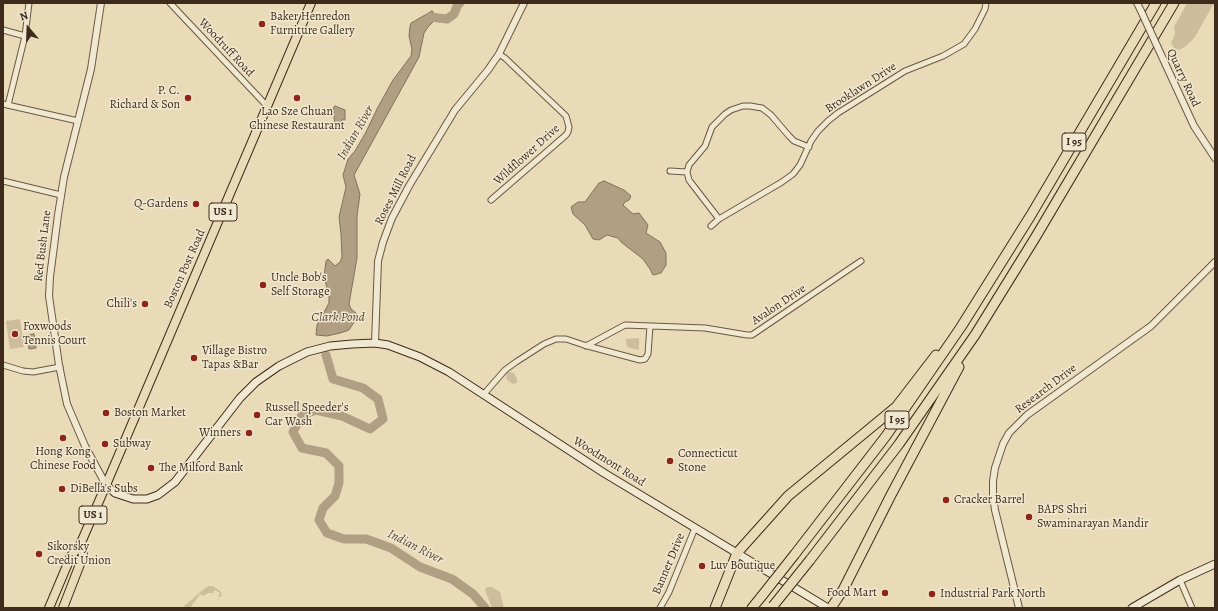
<!DOCTYPE html>
<style>
body{margin:0}
#map{position:relative;width:1218px;height:611px;overflow:hidden;background:#eadbb8;font-family:Alegreya,serif}
canvas{display:block}
.frame{position:absolute;inset:0;border:4px solid #3e2b1b;pointer-events:none}
.north{position:absolute;left:8px;top:8px;width:40px;height:40px;-webkit-text-stroke:3px #f1e8d1;paint-order:stroke;rotate:341deg;font-size:11px;font-weight:700;line-height:16px;text-align:center;color:#3e2b1b}
.north::after{content:'';display:block;margin:auto;width:14px;height:18px;background:#3e2b1b;clip-path:polygon(50% 0,100% 100%,50% 72%,0 100%)}
</style>
<div id="map">
<canvas width="1218" height="611"></canvas>
<div class="frame"></div>
<div class="north">N</div>
</div>
<script>
const ctx = document.querySelector('canvas').getContext('2d');
ctx.lineJoin = 'round';
function paint(path, color) { ctx.fillStyle = color; ctx.fill(path, 'evenodd'); }
const shape = rows => new Path2D(rows.map(r => 'M' + r).join(''));
function trace(path, color, width, dash) { ctx.strokeStyle = color; ctx.lineWidth = width; ctx.lineCap = dash ? 'butt' : 'round'; ctx.setLineDash(dash || []); ctx.stroke(path); }
function drawText(font, color, halo, rows, align = 'center') {
  ctx.font = font + ' Alegreya,serif'; ctx.lineWidth = 3; ctx.setLineDash([]); ctx.textBaseline = 'middle'; ctx.strokeStyle = halo; ctx.fillStyle = color; for (const [text, x, y, turn = 0] of rows) {
    ctx.save(); ctx.translate(x, y); ctx.rotate((+turn || 0) * Math.PI / 180); ctx.textAlign = isNaN(turn) ? turn : align; if (halo) ctx.strokeText(text, 0, 0); ctx.fillText(text, 0, 0); ctx.restore();
  }
}
paint(shape([
 [1187,3,1214,3,1195,37,1186,46,1179,50,1174,48,1171,43,1175,34,1174,27],
 [20,319,24,347,10,349,6,321],
 [639,338,639,350,627,347,626,339],
 [508,372,510,372,514,373,517,379,517,383,513,384,507,380,506,375],
 [209,586,213,586,221,592,222,595,220,597,218,597,220,593,215,590,213,593,208,593,203,596,200,594,190,608,182,608,204,589],
 [487,587,492,587,500,592,504,608,492,608,485,590]
]), '#cdbd9d');
const water = shape([
 [432,11,437,16,436,19,428,27,424,33,419,57,354,175,360,194,357,216,357,258,349,304,351,309,356,313,358,316,349,330,340,333,327,336,316,335,317,325,329,303,329,295,324,277,326,261,328,259,335,266,340,262,342,257,341,234,339,217,346,187,343,175,348,159,355,151,365,134,378,107,393,80,411,56,412,49,409,36,410,26,411,23,432,11],
 [335,106,345,110,345,120,342,120,337,129,335,126,333,108,335,106],
 [604,181,624,190,631,196,629,200,625,202,623,205,633,214,639,213,648,225,646,233,660,242,666,253,666,265,661,273,653,275,650,269,643,259,621,242,618,238,607,235,599,240,593,239,585,225,573,214,571,207,578,202,585,202,599,183,604,181],
 [34,334,36,348,29,349,27,335,34,334]
]);
paint(water, '#b09f83');
trace(water, '#827159', 1);
trace(shape([
 [427,20,430,17,447,19,454,14,458,4,460,3],
 [326,355,333,379,363,388,378,399,383,419,370,429,342,416,316,410,302,415,293,432,302,448,326,453,339,466,339,483,335,496,323,508,319,520,327,533,344,539,366,539,391,548,420,567,452,579,473,594,485,608]
]), '#b09f83', 9);
const minor = shape([
 [170,3,267,106],
 [3,30,25,36],
 [3,104,78,121],
 [8,105,25,36,29,3],
 [670,171,687,172],
 [3,181,61,195],
 [491,200,566,135,568,132,569,127,566,116,505,58,499,54],
 [719,219,692,184,689,180,687,172,689,165,705,146,712,127,725,114,731,110,743,106,750,106,762,108,771,115,789,136,794,141,809,147],
 [711,226,719,219,782,182,793,174,800,165,811,141,818,131,828,121,838,113,905,71,943,56,964,44,975,29,985,9,986,3],
 [586,346,625,325,705,328,747,335,752,335,861,261],
 [3,365,23,371,33,372,60,367],
 [484,394,505,370,516,362,544,344,556,339,566,339,584,345,640,360,645,359,648,354,650,326],
 [1180,580,1192,608],
 [660,608,669,592,695,528]
]);
const tertiary = shape([
 [101,3,91,69,64,177,58,215,50,277,49,296,59,365,67,404,85,446,106,485],
 [1137,3,1141,11],
 [1158,48,1194,126,1215,158],
 [375,343,378,261,383,242,392,218,409,186,455,110,488,70,499,54,524,3],
 [1019,608,995,510,993,496,993,481,995,468,1003,444,1009,433,1027,415,1151,326,1215,262]
]);
const secondary = shape([
 [106,485,115,493,133,499,147,499,158,495,175,482,240,398,256,382,279,366,307,352,330,346,352,344,375,343,388,345,420,357,449,372,604,473,828,608],
 [1132,608,1180,580,1215,564]
]);
const primary = shape([
 [49,608,71,556,80,545,106,485,311,3],
 [63,608,82,559,83,555,80,545]
]);
const motorway = shape([
 [795,554,886,436,961,327,1031,215,1156,3],
 [810,560,899,444,975,335,1035,238,1174,3],
 [715,608,737,553,788,496,896,407,936,355],
 [752,608,761,597],
 [831,608,843,590,891,495,959,367]
]);
trace(minor, '#695742', 7);
trace(tertiary, '#695742', 8);
trace(secondary, '#3e2b1b', 9);
trace(primary, '#3e2b1b', 10);
trace(motorway, '#3e2b1b', 11);
trace(minor, '#f1e8d1', 5);
trace(tertiary, '#f1e8d1', 6);
trace(secondary, '#f1e8d1', 7);
trace(primary, '#eadbb8', 8);
trace(motorway, '#eadbb8', 9);
const tertiaryBridge = shape([
 [1141,11,1158,48]
]);
const motorwayBridge = shape([
 [761,597,795,554],
 [773,606,810,560]
]);
trace(tertiaryBridge, '#695742', 8, []);
trace(motorwayBridge, '#3e2b1b', 11, []);
trace(tertiaryBridge, '#f1e8d1', 6);
trace(motorwayBridge, '#eadbb8', 9);
for (const [x, y, r, color] of [
 [262,24,4,"#8f2418"],
 [188,98,4,"#8f2418"],
 [297,98,4,"#8f2418"],
 [196,204,4,"#8f2418"],
 [263,285,4,"#8f2418"],
 [145,304,4,"#8f2418"],
 [15,334,4,"#8f2418"],
 [194,358,4,"#8f2418"],
 [106,413,4,"#8f2418"],
 [257,415,4,"#8f2418"],
 [249,433,4,"#8f2418"],
 [63,438,4,"#8f2418"],
 [105,444,4,"#8f2418"],
 [670,461,4,"#8f2418"],
 [151,468,4,"#8f2418"],
 [62,489,4,"#8f2418"],
 [946,500,4,"#8f2418"],
 [1029,517,4,"#8f2418"],
 [39,554,4,"#8f2418"],
 [702,566,4,"#8f2418"],
 [885,593,4,"#8f2418"],
 [932,594,4,"#8f2418"]
]) { const dot = new Path2D(); dot.arc(x, y, r, 0, 2 * Math.PI); ctx.fillStyle = color; ctx.fill(dot); trace(dot, '#f1e8d1', 1.5); }
for (const [x, y, w] of [
 [1074,142,24],
 [223,212,28],
 [897,420,24],
 [93,515,28]
]) { const box = new Path2D(); box.roundRect(x - w / 2, y - 9, w, 18, 3); ctx.fillStyle = '#f1e8d1'; ctx.fill(box); trace(box, '#3e2b1b', 1); }
drawText('bold 11px', '#3e2b1b', null, [
 ["I 95",1074,142],
 ["US 1",223,212],
 ["I 95",897,420],
 ["US 1",93,515]
]);
drawText('12px', '#3e2b1b', '#f1e8d1', [
 ["Baker Henredon",270,17],
 ["Furniture Gallery",270,31],
 ["P. C.",180,91,"right"],
 ["Richard & Son",180,105,"right"],
 ["Lao Sze Chuan",297,112,"center"],
 ["Chinese Restaurant",297,126,"center"],
 ["Q-Gardens",188,204,"right"],
 ["Uncle Bob's",271,278],
 ["Self Storage",271,292],
 ["Chili's",137,304,"right"],
 ["Foxwoods",23,327],
 ["Tennis Court",23,341],
 ["Village Bistro",202,351],
 ["Tapas &Bar",202,365],
 ["Russell Speeder's",265,408],
 ["Car Wash",265,422],
 ["Boston Market",114,413],
 ["Winners",241,433,"right"],
 ["Subway",113,444],
 ["Hong Kong",63,452,"center"],
 ["Chinese Food",63,466,"center"],
 ["Connecticut",678,454],
 ["Stone",678,468],
 ["The Milford Bank",159,468],
 ["DiBella's Subs",70,489],
 ["Cracker Barrel",954,500],
 ["BAPS Shri",1037,510],
 ["Swaminarayan Mandir",1037,524],
 ["Sikorsky",47,547],
 ["Credit Union",47,561],
 ["Luv Boutique",710,566],
 ["Food Mart",877,593,"right"],
 ["Industrial Park North",940,594]
], 'left');
drawText('12px', '#3e2b1b', '#f1e8d1', [
 ["Woodruff Road",226,48,47],
 ["Quarry Road",1183,78,65],
 ["Brooklawn Drive",861,88,-33],
 ["Wildflower Drive",527,155,-42],
 ["Roses Mill Road",396,190,-63],
 ["Red Bush Lane",43,246,-83],
 ["Boston Post Road",185,269,-66],
 ["Avalon Drive",779,305,-34],
 ["Research Drive",1046,389,-37],
 ["Woodmont Road",609,462,32],
 ["Banner Drive",669,564,-67]
]);
drawText('italic 13px', '#5a4835', '#f1e8d1', [
 ["Indian River",356,133,-60],
 ["Clark Pond",338,318],
 ["Indian River",415,547,27]
]);
</script>
